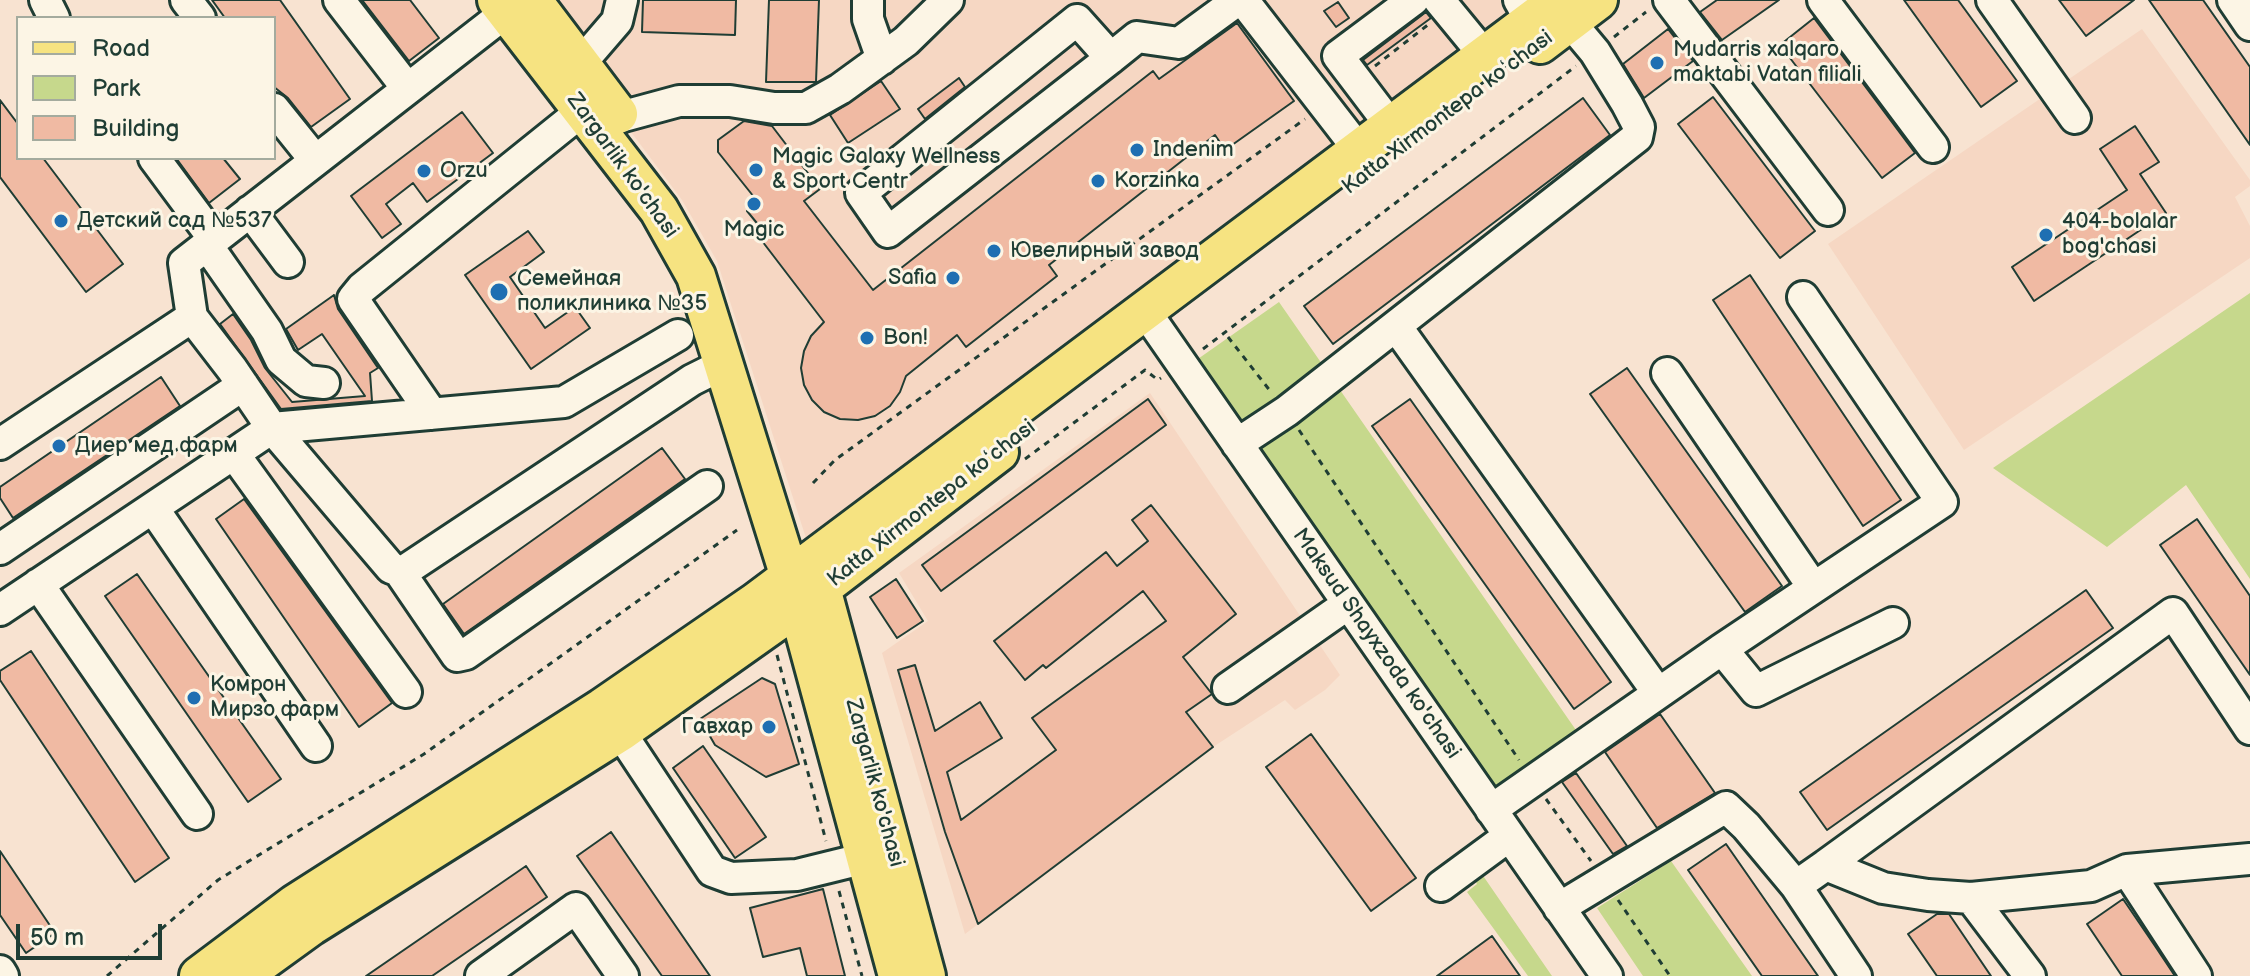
<!DOCTYPE html>
<meta charset="utf-8">
<style>
body{margin:0}
#map{position:relative;width:2250px;height:976px;overflow:hidden;background:#f8e3d1;font-family:"Balsamiq Sans",sans-serif}
canvas{display:block}
.legend{position:absolute;left:16px;top:16px;width:260px;height:144px;box-sizing:border-box;background:#fcf5e5;border:2px solid #a4ab9e;margin:0;padding:10px 14px;list-style:none;font-size:24px;color:#1f3d34}
.legend li{display:flex;align-items:center;gap:16px;height:40px}
.legend b{width:40px;border:2px solid #a4ab9e}
.scale{position:absolute;left:16px;top:924px;width:146px;height:36px;box-sizing:border-box;border:4px solid #1f3d34;border-top:0;padding-left:10px;font-size:24px;line-height:28px;white-space:nowrap;color:#1f3d34;-webkit-text-stroke:6px #fcf5e5;paint-order:stroke}
</style>
<div id="map">
<canvas width="2250" height="976"></canvas>
<ul class="legend">
<li><b style="height:10px;background:#f6e381"></b>Road</li>
<li><b style="height:22px;background:#c6d88c"></b>Park</li>
<li><b style="height:22px;background:#f0baa3"></b>Building</li>
</ul>
<div class="scale">50 m</div>
</div>
<script>
const ctx = document.querySelector('canvas').getContext('2d');
ctx.lineJoin = 'round';
function paint(path, color) { ctx.fillStyle = color; ctx.fill(path, 'evenodd'); }
const shape = rows => new Path2D(rows.map(r => 'M' + r).join(''));
function trace(path, color, width, dash) { ctx.strokeStyle = color; ctx.lineWidth = width; ctx.lineCap = dash ? 'butt' : 'round'; ctx.setLineDash(dash || []); ctx.stroke(path); }
function drawText(font, color, halo, rows, align = 'center') {
  ctx.font = font + ' "Balsamiq Sans",sans-serif'; ctx.lineWidth = 6; ctx.setLineDash([]); ctx.textBaseline = 'middle'; ctx.strokeStyle = halo; ctx.fillStyle = color; for (const [text, x, y, turn = 0] of rows) {
    ctx.save(); ctx.translate(x, y); ctx.rotate((+turn || 0) * Math.PI / 180); ctx.textAlign = isNaN(turn) ? turn : align; if (halo) ctx.strokeText(text, 0, 0); ctx.fillText(text, 0, 0); ctx.restore();
  }
}
paint(shape([
 [532,0,1559,0,813,560,717,261,682,200],
 [2142,29,2250,180,2250,186,2235,197,2250,226,2250,258,1964,450,1828,244],
 [1150,393,1340,675,1325,690,1295,710,1285,700,1213,747,965,934,882,653,928,621,899,573]
]), '#f6d7c3');
paint(shape([
 [2250,293,2250,579,2186,485,2107,547,1993,468],
 [1279,302,1578,733,1495,792,1195,361],
 [1671,861,1752,976,1643,976,1597,908],
 [1477,867,1552,976,1528,976,1467,892,1477,884,1470,871]
]), '#c6d88c');
const building = shape([
 [212,0,280,0,350,99,311,127,288,98,274,87,274,18,225,18,212,0],
 [362,0,410,0,439,38,409,61,362,0],
 [643,0,736,0,735,35,642,32,643,0],
 [769,0,819,0,816,82,766,82,769,0],
 [1717,0,1779,0,1722,40,1700,12,1717,0],
 [1904,0,1958,0,2017,81,1981,107,1904,0],
 [2059,0,2134,0,2086,36,2059,0],
 [2149,0,2203,0,2250,67,2250,145,2149,0],
 [1338,2,1349,18,1336,27,1324,11,1338,2],
 [1426,12,1431,18,1367,65,1363,60,1426,12],
 [1814,18,1915,153,1882,178,1780,45,1814,18],
 [1237,23,1294,101,1225,150,1215,135,1049,265,1057,276,966,347,957,335,906,376,900,392,890,406,875,416,858,420,840,419,824,412,812,400,804,385,801,368,804,351,811,336,824,322,759,237,765,233,747,211,758,202,718,152,718,140,744,121,772,126,820,189,804,201,873,290,1153,71,1159,79,1237,23],
 [1668,29,1693,61,1644,98,1623,64,1668,29],
 [959,78,965,87,925,119,918,109,959,78],
 [881,81,900,109,848,143,830,115,881,81],
 [1713,97,1815,231,1780,258,1678,124,1713,97],
 [1583,98,1610,135,1333,344,1304,306,1583,98],
 [0,100,18,124,18,158,43,158,123,264,86,292,0,177,0,100],
 [462,112,493,153,427,202,413,183,386,204,401,224,382,238,351,196,462,112],
 [2135,126,2159,162,2140,174,2166,213,2034,301,2012,267,2127,190,2100,149,2135,126],
 [176,158,223,158,240,179,209,203,176,158],
 [528,231,544,252,510,277,545,328,575,307,590,328,531,369,465,275,528,231],
 [1750,275,1901,500,1863,526,1713,300,1750,275],
 [334,295,338,309,378,368,370,373,372,401,281,409,220,324,233,314,251,340,265,368,292,402,365,396,322,334,298,350,286,329,334,295],
 [1627,368,1782,586,1745,612,1590,394,1627,368],
 [161,377,180,406,13,518,0,498,0,487,161,377],
 [1148,399,1166,425,941,591,922,565,1148,399],
 [1410,399,1611,682,1574,709,1372,426,1410,399],
 [662,448,685,479,464,634,443,604,662,448],
 [244,499,392,703,359,727,216,519,244,499],
 [1151,505,1236,614,1183,657,1212,694,1186,712,1213,747,978,924,945,832,898,670,915,665,935,731,980,702,1002,738,947,772,961,820,1056,750,1032,718,1166,621,1143,591,1046,668,1043,665,1025,680,994,641,1106,552,1117,566,1148,541,1132,520,1151,505],
 [2197,519,2250,596,2250,675,2160,545,2197,519],
 [137,574,281,779,248,802,105,596,137,574],
 [896,579,923,621,897,638,870,597,896,579],
 [2086,590,2113,628,1827,830,1800,792,2086,590],
 [31,651,169,858,135,882,0,680,0,671,31,651],
 [762,678,775,684,799,764,766,777,715,745,700,719,762,678],
 [1660,714,1715,793,1657,828,1605,752,1660,714],
 [1311,734,1416,878,1371,911,1266,767,1311,734],
 [703,746,766,837,735,858,673,768,703,746],
 [1576,773,1627,846,1613,854,1562,782,1576,773],
 [611,832,710,976,662,976,577,856,611,832],
 [1726,844,1818,976,1762,976,1688,870,1726,844],
 [0,851,55,933,26,953,0,915,0,851],
 [526,866,547,897,432,976,366,976,526,866],
 [823,889,845,976,807,976,800,948,763,957,750,908,823,889],
 [2123,899,2155,946,2175,976,2122,976,2087,924,2123,899],
 [1937,914,1949,914,1991,976,1937,976,1908,934,1937,914],
 [1492,936,1520,976,1437,976,1492,936]
]);
paint(building, '#f0baa3');
trace(building, '#1f3d34', 2);
const minor = shape([
 [45,0,54,18],
 [186,0,200,18],
 [339,0,407,88],
 [868,0,868,19,882,59],
 [1243,0,1359,150],
 [1439,0,1485,56],
 [1519,0,1542,40],
 [1669,0,1828,210],
 [1823,0,1933,147],
 [1992,0,2075,118],
 [2233,0,2250,25],
 [1111,58,1077,20,861,193,888,232,1111,58,1137,37,1179,43,1238,0],
 [580,64,617,21,622,0],
 [274,109,315,160],
 [620,117,679,101,730,101,774,108,806,108,840,89,906,41,948,0],
 [1391,126,1338,56,1413,0],
 [154,158,214,239],
 [250,211,288,262],
 [207,245,267,331,281,360,306,381,324,383],
 [1145,311,1607,976],
 [1396,326,1658,693],
 [1667,373,1813,587],
 [432,414,353,299,362,288,582,111],
 [272,428,391,568,399,571,407,569,692,380,724,364],
 [272,428,564,402,678,335],
 [0,444,192,317,184,263,522,0],
 [1237,444,1287,411,1637,137,1639,127,1627,104,1595,52,1570,22],
 [234,454,406,692],
 [153,508,316,746],
 [0,549,243,385],
 [399,571,457,656,466,654,707,486],
 [38,584,197,814],
 [0,610,272,428,232,369,192,317],
 [1722,649,1756,691,1893,623],
 [1228,688,1348,604],
 [620,732,712,871,731,878,797,875,866,858],
 [1491,810,1722,649,1942,502,1803,297],
 [1826,865,2173,613,2250,729],
 [2127,870,2196,976],
 [1441,886,1509,836],
 [1796,886,1826,865,1883,888,1928,895,1971,898,2091,886,2127,870,2250,859],
 [1971,898,2030,976],
 [1559,908,1726,807,1746,826,1796,886,1856,976],
 [0,971,3,976],
 [481,976,576,908,623,976]
]);
const major = shape([
 [497,0,659,210,696,276,790,577,898,976],
 [532,0,618,114],
 [1540,44,1598,0],
 [815,566,926,976],
 [199,976,295,904,602,708,756,602,1559,0],
 [242,976,311,926,620,732,798,606,999,452]
]);
trace(minor, '#1f3d34', 36);
trace(major, '#1f3d34', 44);
trace(shape([
 [1614,37,1646,12],
 [1375,66,1429,24],
 [1228,337,1271,392],
 [1203,349,1576,66],
 [1299,430,1519,760],
 [1025,459,1145,370,1158,380,1161,378],
 [813,483,835,460,1305,119],
 [777,655,826,841],
 [1546,799,1591,861],
 [839,891,862,976],
 [1618,900,1670,976],
 [107,976,218,880,424,754,737,530]
]), '#1f3d34', 3, [6, 6]);
trace(minor, '#fcf5e5', 30);
trace(major, '#f6e381', 38);
for (const [x, y, r, color] of [
 [1657,63,8,"#1f6fb2"],
 [1137,150,8,"#1f6fb2"],
 [756,170,8,"#1f6fb2"],
 [424,171,8,"#1f6fb2"],
 [1098,181,8,"#1f6fb2"],
 [754,204,8,"#1f6fb2"],
 [61,221,8,"#1f6fb2"],
 [2046,235,8,"#1f6fb2"],
 [994,251,8,"#1f6fb2"],
 [953,278,8,"#1f6fb2"],
 [499,292,10,"#1f6fb2"],
 [867,338,8,"#1f6fb2"],
 [59,446,8,"#1f6fb2"],
 [194,698,8,"#1f6fb2"],
 [769,727,8,"#1f6fb2"]
]) { const dot = new Path2D(); dot.arc(x, y, r, 0, 2 * Math.PI); ctx.fillStyle = color; ctx.fill(dot); trace(dot, '#fcf5e5', 3); }
drawText('22px', '#1f3d34', '#fcf5e5', [
 ["Mudarris xalqaro",1673,50],
 ["maktabi Vatan filiali",1673,75],
 ["Indenim",1153,150],
 ["Magic Galaxy Wellness",772,157],
 ["& Sport Centr",772,182],
 ["Orzu",440,171],
 ["Korzinka",1114,181],
 ["Детский сад №537",77,221],
 ["404-bolalar",2062,222],
 ["bog'chasi",2062,247],
 ["Magic",754,230,"center"],
 ["Ювелирный завод",1010,251],
 ["Safia",937,278,"right"],
 ["Семейная",517,279],
 ["поликлиника №35",517,304],
 ["Bon!",883,338],
 ["Диер мед фарм",75,446],
 ["Комрон",210,685],
 ["Мирзо фарм",210,710],
 ["Гавхар",753,727,"right"]
], 'left');
drawText('22px', '#1f3d34', '#fcf5e5', [
 ["Katta Xirmontepa koʻchasi",1448,113,-37],
 ["Zargarlik ko'chasi",622,166,54],
 ["Katta Xirmontepa koʻchasi",932,504,-38],
 ["Maksud Shayxzoda ko'chasi",1376,644,55],
 ["Zargarlik ko'chasi",874,783,75]
]);
</script>
